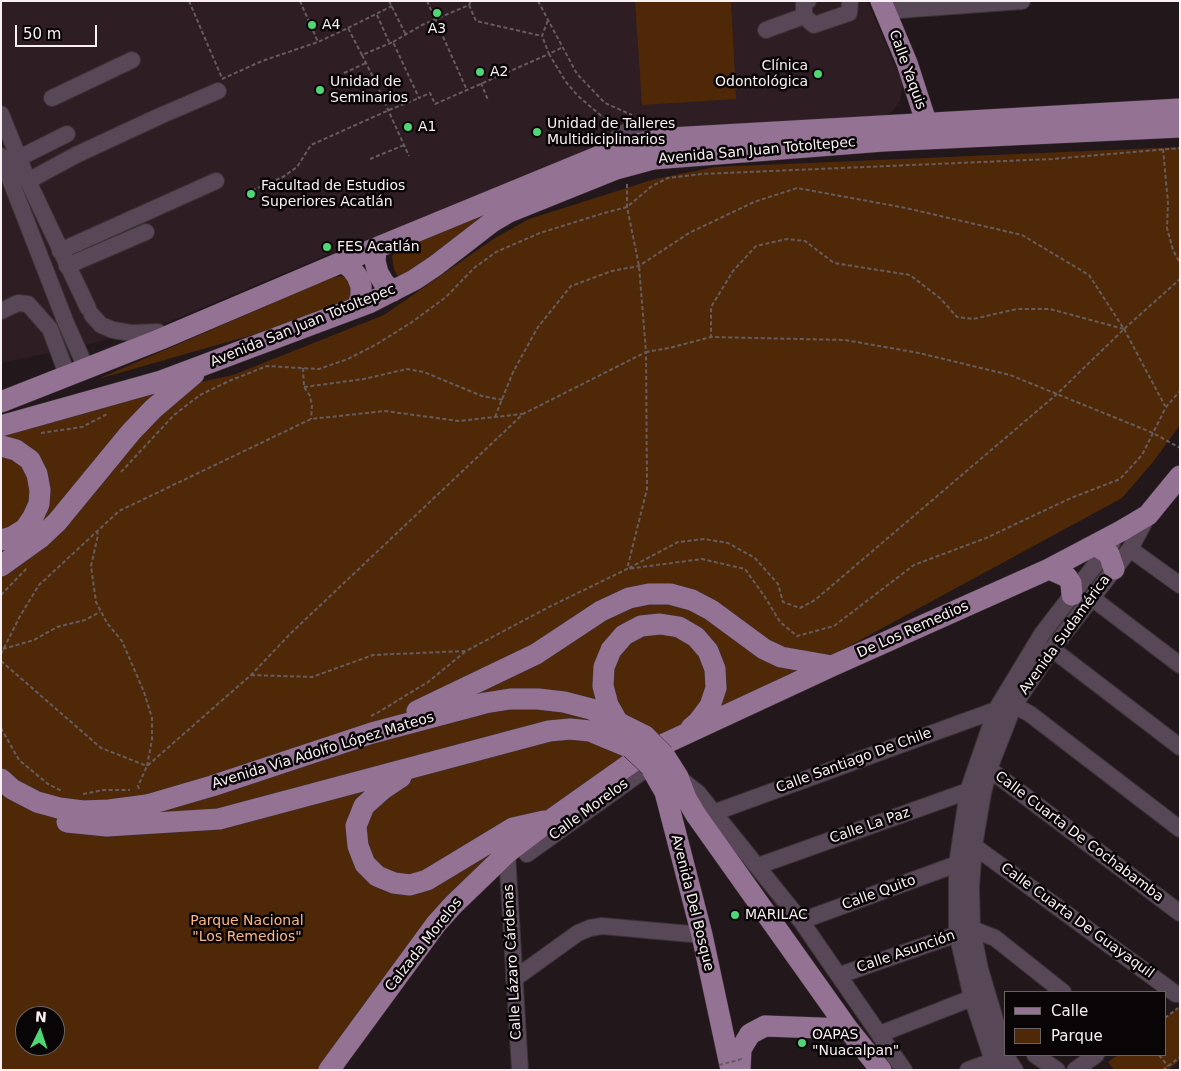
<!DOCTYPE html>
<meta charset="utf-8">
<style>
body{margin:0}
#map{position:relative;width:1181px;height:1071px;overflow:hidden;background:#22181b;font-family:"DejaVu Sans",sans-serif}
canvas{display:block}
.frame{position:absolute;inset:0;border:2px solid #f8f0f2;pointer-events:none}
.legend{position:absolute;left:1004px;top:991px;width:162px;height:65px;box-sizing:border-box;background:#090506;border:1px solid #696364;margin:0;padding:6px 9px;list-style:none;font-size:15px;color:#f8f0f2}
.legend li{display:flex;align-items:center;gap:10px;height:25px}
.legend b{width:25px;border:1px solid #696364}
.north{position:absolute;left:15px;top:1006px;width:50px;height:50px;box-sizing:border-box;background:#090506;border:1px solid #696364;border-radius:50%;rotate:4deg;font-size:14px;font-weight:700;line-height:20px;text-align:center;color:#f8f0f2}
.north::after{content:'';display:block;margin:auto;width:18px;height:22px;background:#4fd675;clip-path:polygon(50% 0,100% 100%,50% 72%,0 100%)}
.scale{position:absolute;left:15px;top:25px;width:82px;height:22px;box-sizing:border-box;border:2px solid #f8f0f2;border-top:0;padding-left:6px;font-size:15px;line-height:18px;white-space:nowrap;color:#f8f0f2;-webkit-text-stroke:4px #090506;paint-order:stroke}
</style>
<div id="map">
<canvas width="1181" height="1071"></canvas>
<div class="frame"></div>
<ul class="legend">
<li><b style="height:6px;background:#947294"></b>Calle</li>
<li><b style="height:14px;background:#4f2907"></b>Parque</li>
</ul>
<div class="north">N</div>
<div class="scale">50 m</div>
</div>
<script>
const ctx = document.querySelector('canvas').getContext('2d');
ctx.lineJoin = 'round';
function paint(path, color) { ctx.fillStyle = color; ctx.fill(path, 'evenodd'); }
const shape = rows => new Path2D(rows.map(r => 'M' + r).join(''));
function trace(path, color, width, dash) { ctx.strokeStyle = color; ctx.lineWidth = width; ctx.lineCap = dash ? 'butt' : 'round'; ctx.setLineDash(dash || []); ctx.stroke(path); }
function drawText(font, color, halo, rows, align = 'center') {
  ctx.font = font + ' "DejaVu Sans",sans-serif'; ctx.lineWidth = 5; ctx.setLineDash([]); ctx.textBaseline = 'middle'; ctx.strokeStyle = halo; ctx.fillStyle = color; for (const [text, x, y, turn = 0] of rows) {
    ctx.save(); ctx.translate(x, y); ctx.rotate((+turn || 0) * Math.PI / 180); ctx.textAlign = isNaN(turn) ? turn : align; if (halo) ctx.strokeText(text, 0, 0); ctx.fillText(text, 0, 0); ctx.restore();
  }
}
paint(shape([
 [1,1,867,1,903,84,900,101,893,111,882,119,747,128,375,237,329,254,171,321,83,346,1,363]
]), '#2e1d23');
paint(shape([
 [635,1,731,1,736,99,642,105],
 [1180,147,1180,425,1153,462,1122,498,805,670,488,860,330,1070,1,1070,1,425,233,375,384,315,495,238,529,219,655,179,715,167],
 [25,1016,55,1016,55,1046,25,1046],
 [572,173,408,279,397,275,394,269,392,256,401,248],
 [342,276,351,280,352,300,322,315,98,379,264,307,297,292,318,280],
 [1180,1006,1180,1060,1168,1070,1114,1070,1108,1062,1118,1055,1165,1055,1165,1018]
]), '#4f2907');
const minor = shape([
 [808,1,804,3,804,16,814,25,849,13,850,1],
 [885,11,1022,1],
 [766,30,804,16],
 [52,98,132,60],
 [1,114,28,181,88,308],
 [607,153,619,136,626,132,636,129,646,130,670,138],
 [1,156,66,323,82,359],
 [19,158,67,134],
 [28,181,76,155,160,116,218,91],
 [60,251,216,181],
 [67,266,146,232],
 [1,311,18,303,28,304,50,329,64,366],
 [92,315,101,325,113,330,131,333,158,332],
 [1130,549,1180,585],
 [1092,598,1180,665],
 [1052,649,1180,747],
 [1014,705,1030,714,1180,829],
 [980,767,989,769,1180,913],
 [678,777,698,793,801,921,904,1070],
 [713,813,996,710],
 [974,846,1176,994,1180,994],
 [507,853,520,1070],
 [527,854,650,766],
 [758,866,968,791,978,792],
 [801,921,957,864],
 [840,975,972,929,995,938,1063,992],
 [514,979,578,933,590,928,602,926,702,935],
 [880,1034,972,998],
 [1005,1053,980,969,972,929,971,887,974,846,983,793,989,769,1014,705,1052,649,1130,549,1148,515],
 [1005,1055,1015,1070],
 [1035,1055,1057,1070],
 [968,1070,1001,1058],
 [998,1070,993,1061,972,998,957,933,957,864,968,791,996,710,1042,634,1112,543],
 [1075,1070,1096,1055]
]);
const major = shape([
 [881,1,907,63,931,137],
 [376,249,375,261,378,273,384,283,393,291],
 [342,262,351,268,357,276,361,286,361,297,357,307],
 [1,402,161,339,342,262,607,153,637,144,670,138,1180,109],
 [1,426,161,381,369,303,414,280,435,266,492,222,509,212,616,169,653,159,883,141,1180,127],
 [1,446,16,450,30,460,37,474,40,490,39,504,33,517,25,529,12,537,1,540],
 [1095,545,1109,554,1114,569],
 [1,566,40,538,57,522,131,432,153,409,194,374],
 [1049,569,1067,577,1071,583,1072,595],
 [417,711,536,654,601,611,629,598,649,594,670,594,692,600,711,610,764,649,781,657,832,666],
 [617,721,608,705,603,686,604,667,611,650,624,635,641,626,660,624,679,627,696,637,708,651,715,669,716,688,710,706,698,722,691,728],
 [664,755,678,777,686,798,696,815,848,1029,881,1070],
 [650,766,665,792,702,935,731,1070],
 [401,777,383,789,364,806,356,826,358,846,365,864,377,876,394,883,410,885,427,880,513,828,544,821],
 [1,779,12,789,37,802,59,808,83,811,109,810,147,805,212,786,372,733,485,703,510,699,538,699,564,702,591,709,645,736],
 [67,822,107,826,219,819,549,731,570,729,590,731,631,748],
 [329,1070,436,924,453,905,507,853,549,821,631,763,664,744,832,666,1049,569,1121,531,1148,515,1180,476],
 [740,1070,741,1049,750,1034,765,1026,848,1029]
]);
trace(minor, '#3c3235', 18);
trace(major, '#3c3235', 22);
trace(shape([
 [189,1,222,78],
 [300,1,318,42],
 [389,1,406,35],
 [427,1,466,88],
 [538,1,577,74,605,103,632,115],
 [469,5,476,21,542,36],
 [377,15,389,42],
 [348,28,392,6],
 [393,42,422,25,469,5,471,1],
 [561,48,549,54,566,82,578,96,611,124],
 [362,55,375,81,409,156],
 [344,73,366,63],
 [222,79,262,61,318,42,348,28,362,55,393,42,419,98,430,93,435,104,549,54,542,36,548,20],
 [481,83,488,100],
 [1163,149,1168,203,1167,228,1173,250,1180,263],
 [370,159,404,145],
 [627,184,627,207,639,266,646,352,669,348,711,337,845,340,919,353,1010,375,1153,433,1180,448],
 [246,193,283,177,297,167,311,145,389,110,419,98],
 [1124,329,1165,406],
 [303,368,304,387,310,396,312,406,311,419],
 [304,387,364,379,407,369,424,372,482,396,503,400],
 [495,417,513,372,538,327,571,286,612,271,639,266,689,233,754,202,797,188,906,208,1022,235,1089,275,1124,329,1050,309,1017,309,973,319,957,317,941,299,910,275,834,263,805,241,787,239,756,246,733,271,711,307,711,337],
 [41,433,82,427,107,414],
 [121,472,174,415,200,395,229,381,267,366,319,369,348,359,377,344,412,322,446,297,474,268,496,252,540,233,604,213,627,207,652,186,668,178,701,174,1052,159,1180,148],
 [629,568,678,542,704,539,728,543,755,558,778,584,783,602,800,608,815,600,1057,394,1124,329,1180,279],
 [1,595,27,568],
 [3,649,34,640,57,627,85,620,100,612],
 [1,654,20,616,39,585,119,511,311,419,385,411,459,421,522,414],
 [1,661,101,748,147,766,152,740,152,718,144,692,122,641,107,623,96,602,91,566,98,535,97,532],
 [251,675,312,677,373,655,466,651,547,608,627,569,702,559,745,569,765,597,780,622,797,636,834,626,914,565,986,538,1071,498,1120,479,1142,455,1166,407,1180,391],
 [371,716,377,713,428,682,466,651],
 [1,728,19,760,48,784,62,791],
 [139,789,138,786,147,766,251,675,292,632,523,414,646,352,647,489,627,569],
 [83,794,104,790,130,790],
 [1165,1018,1178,1008],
 [1159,1055,1168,1066],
 [1163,1070,1180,1057]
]), '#655c5f', 2, [4, 2.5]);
trace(minor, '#574757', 16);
trace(major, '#947294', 21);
const majorBridge = shape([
 [645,736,664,755],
 [631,748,650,766]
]);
trace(majorBridge, '#3c3235', 22, []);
trace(shape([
 [719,1065,742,1059]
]), '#655c5f', 2, [4, 2.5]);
trace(majorBridge, '#947294', 21);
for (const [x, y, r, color] of [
 [437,13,5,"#4fd675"],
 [312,25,5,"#4fd675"],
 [480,72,5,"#4fd675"],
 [818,74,5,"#4fd675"],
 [320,90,5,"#4fd675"],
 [408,127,5,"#4fd675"],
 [537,132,5,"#4fd675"],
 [251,194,5,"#4fd675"],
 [327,247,5,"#4fd675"],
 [735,915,5,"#4fd675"],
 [802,1043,5,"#4fd675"]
]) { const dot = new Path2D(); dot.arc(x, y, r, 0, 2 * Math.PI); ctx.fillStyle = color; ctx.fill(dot); trace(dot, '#090506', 2); }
drawText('14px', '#f8f0f2', '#090506', [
 ["A4",322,25],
 ["A3",437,29,"center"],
 ["Clínica",808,66,"right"],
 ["Odontológica",808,82,"right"],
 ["A2",490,72],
 ["Unidad de",330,82],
 ["Seminarios",330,98],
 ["Unidad de Talleres",547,124],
 ["Multidiciplinarios",547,140],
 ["A1",418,127],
 ["Facultad de Estudios",261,186],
 ["Superiores Acatlán",261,202],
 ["FES Acatlán",337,247],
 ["MARILAC",745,915],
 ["OAPAS",812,1035],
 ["\"Nuacalpan\"",812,1051]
], 'left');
drawText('14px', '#f8f0f2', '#090506', [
 ["Calle Yaquis",907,70,70],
 ["Avenida San Juan Totoltepec",757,151,-5],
 ["Avenida San Juan Totoltepec",303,326,-22],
 ["De Los Remedios",913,630,-24],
 ["Avenida Sudamérica",1065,635,-54],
 ["Avenida Via Adolfo López Mateos",323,751,-17],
 ["Calle Santiago De Chile",854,761,-20],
 ["Calle Morelos",589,810,-36],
 ["Calle La Paz",870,826,-19],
 ["Calle Cuarta De Cochabamba",1079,837,37],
 ["Calle Quito",879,893,-20],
 ["Avenida Del Bosque",692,903,76],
 ["Calle Cuarta De Guayaquil",1077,921,36],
 ["Calzada Morelos",424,945,-52],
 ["Calle Asunción",906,952,-19],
 ["Calle Lázaro Cárdenas",513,962,-93]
]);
drawText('14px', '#fcb681', '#090506', [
 ["Parque Nacional",247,921],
 ["\"Los Remedios\"",247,937]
]);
</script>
